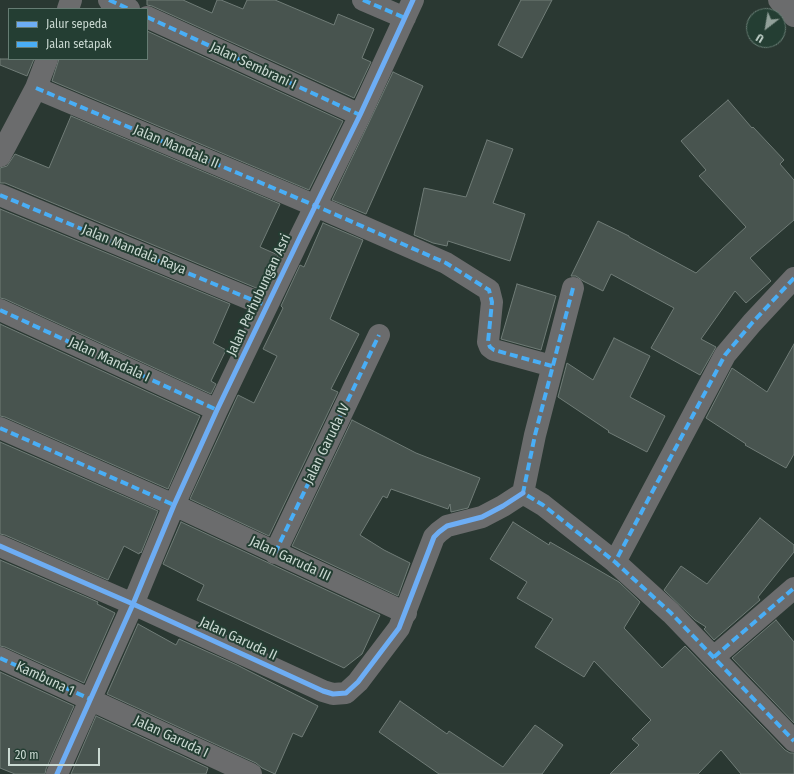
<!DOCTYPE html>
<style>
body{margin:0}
#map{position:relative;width:794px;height:774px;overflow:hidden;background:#2a3832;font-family:"Fira Sans Condensed",sans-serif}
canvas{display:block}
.legend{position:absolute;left:8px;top:8px;width:140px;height:52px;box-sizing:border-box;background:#243e33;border:1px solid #667c73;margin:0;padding:5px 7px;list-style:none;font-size:12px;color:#cad9d2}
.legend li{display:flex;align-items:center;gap:8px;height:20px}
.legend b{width:20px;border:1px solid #667c73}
.north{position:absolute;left:746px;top:8px;width:40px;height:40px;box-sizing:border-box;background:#243e33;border:1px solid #667c73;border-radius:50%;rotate:211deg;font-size:11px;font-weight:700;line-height:16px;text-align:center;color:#cad9d2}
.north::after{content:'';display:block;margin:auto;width:14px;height:18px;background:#92a19a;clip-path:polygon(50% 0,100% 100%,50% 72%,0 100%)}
.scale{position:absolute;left:8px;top:748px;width:92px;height:18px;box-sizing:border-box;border:2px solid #cad9d2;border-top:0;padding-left:5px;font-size:12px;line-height:14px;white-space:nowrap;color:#cad9d2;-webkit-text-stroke:3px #243e33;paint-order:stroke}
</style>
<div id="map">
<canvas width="794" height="774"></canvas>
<ul class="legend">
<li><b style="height:5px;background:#6dadf4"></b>Jalur sepeda</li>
<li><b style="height:5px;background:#49aef6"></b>Jalan setapak</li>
</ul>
<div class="north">U</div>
<div class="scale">20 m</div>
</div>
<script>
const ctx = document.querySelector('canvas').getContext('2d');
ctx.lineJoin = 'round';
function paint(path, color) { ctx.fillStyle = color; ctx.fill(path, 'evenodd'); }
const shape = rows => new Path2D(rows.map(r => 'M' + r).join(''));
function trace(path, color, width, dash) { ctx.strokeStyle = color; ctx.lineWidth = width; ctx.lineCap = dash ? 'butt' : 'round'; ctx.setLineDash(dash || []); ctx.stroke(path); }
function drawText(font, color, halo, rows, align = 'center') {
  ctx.font = font + ' "Fira Sans Condensed",sans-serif'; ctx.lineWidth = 4; ctx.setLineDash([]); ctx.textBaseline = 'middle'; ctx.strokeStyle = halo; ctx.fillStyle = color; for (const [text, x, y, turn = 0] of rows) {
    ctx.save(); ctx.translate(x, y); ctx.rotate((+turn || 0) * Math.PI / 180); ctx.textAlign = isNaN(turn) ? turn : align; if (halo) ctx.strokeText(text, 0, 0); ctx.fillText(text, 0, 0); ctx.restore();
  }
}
const building = shape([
 [147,0,183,0,212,13,217,0,221,0,243,9,247,0,275,0,334,25,338,14,374,29,362,58,371,62,354,98,152,6,147,5,147,0],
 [521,0,552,0,522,58,498,45,521,0],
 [147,31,343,121,309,190,52,81,59,59,147,59,147,31],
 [0,59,34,59,27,76,0,65,0,59],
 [393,72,423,86,366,214,332,200,393,72],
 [728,100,752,128,753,127,784,160,780,164,794,180,794,220,750,258,771,281,746,303,735,291,701,339,716,347,700,375,651,348,674,308,611,274,603,291,583,281,576,276,571,276,598,221,629,236,629,237,696,273,746,227,699,176,706,170,681,141,728,100],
 [71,116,280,204,260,247,278,255,261,290,5,183,0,183,0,168,7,166,15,154,49,168,71,116],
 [487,140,513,149,493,203,525,214,510,261,448,241,447,246,433,243,414,235,424,188,466,197,487,140],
 [0,209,230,304,213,343,226,350,211,381,216,384,211,394,5,299,0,298,0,209],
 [323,223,363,240,330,319,359,334,331,389,338,392,269,536,190,499,238,395,254,403,277,356,263,349,283,308,281,306,300,265,304,267,323,223],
 [517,284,556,296,541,350,501,339,517,284],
 [0,324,200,416,168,489,5,417,0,416,0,324],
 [614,338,650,356,630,397,665,416,647,452,608,432,609,431,558,397,567,363,593,380,614,338],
 [794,344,794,454,786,468,745,445,746,444,706,418,732,368,767,392,794,344],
 [352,420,416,453,480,478,468,508,451,512,450,504,448,509,391,489,387,498,383,496,360,535,384,550,410,563,398,596,292,546,352,420],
 [0,442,158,511,141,553,140,552,139,554,124,546,108,580,5,535,0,534,0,442],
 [760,518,794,545,794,552,758,597,760,600,714,640,704,629,706,627,695,620,664,590,681,566,707,584,760,518],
 [181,522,380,615,362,654,344,668,197,600,204,585,163,564,181,522],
 [513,522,549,545,550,542,619,582,640,602,624,628,662,668,685,646,785,750,790,753,794,753,794,774,741,774,721,750,698,774,610,774,639,745,632,739,651,720,594,661,584,677,535,647,553,619,517,598,527,582,490,559,513,522],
 [0,560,98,602,97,604,115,613,84,683,5,647,0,646,0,560],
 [776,620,794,642,794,723,732,658,776,620],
 [138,624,176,645,179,639,237,665,318,706,302,737,293,733,275,774,262,768,256,763,107,694,138,624],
 [0,672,74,706,46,769,45,774,15,774,0,768,0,672],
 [400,701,447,734,449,731,503,767,535,725,563,745,542,774,439,774,379,732,400,701],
 [96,716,208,768,206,774,71,774,96,716]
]);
paint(building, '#48544f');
trace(building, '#707c77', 1);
trace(shape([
 [109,0,129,9],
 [363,0,405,18],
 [779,0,794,16],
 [68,9,71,0],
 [147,17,360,115],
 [36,88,316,206,446,263,489,290,492,302,488,342,490,347,494,350,552,366],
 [0,156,36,88,47,59],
 [0,195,267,306],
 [794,278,752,323,725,355,615,562,671,613,794,741],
 [573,288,535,435,523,493,543,505,615,562],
 [0,310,217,410],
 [0,428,174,505,406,613],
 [0,546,133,604,323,691,333,694,346,693,358,682,399,628,434,537,439,532,447,526,482,517,503,506,523,493],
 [275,553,379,335],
 [714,657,794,588],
 [0,658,251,774],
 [57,774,133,604,174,505,217,410,300,237,360,115,413,0]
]), '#6b6c6d', 22);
trace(shape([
 [109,0,129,9],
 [363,0,405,18],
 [147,17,360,115],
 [36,88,316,206,446,263,489,290,492,302,488,342,490,347,494,350,552,366],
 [0,195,267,306],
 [794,278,752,323,725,355,615,562,671,613,794,741],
 [573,288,535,435,523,493,543,505,615,562],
 [0,310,217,410],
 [0,428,174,505],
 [275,553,379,335],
 [714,657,794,588],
 [0,658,90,699]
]), '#49aef6', 4, [8, 4]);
trace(shape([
 [0,546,133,604,323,691,333,694,346,693,358,682,399,628,434,537,439,532,447,526,482,517,503,506,523,493],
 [57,774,133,604,174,505,217,410,300,237,360,115,413,0]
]), '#6dadf4', 5);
drawText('14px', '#cad9d2', '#243e33', [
 ["Jalan Sembrani I",253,66,25],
 ["Jalan Mandala II",176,147,23],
 ["Jalan Mandala Raya",134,250,22],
 ["Jalan Perhubungan Asri",259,295,-65],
 ["Jalan Mandala I",109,360,25],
 ["Jalan Garuda IV",327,444,-64],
 ["Jalan Garuda III",290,559,25],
 ["Jalan Garuda II",238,639,25],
 ["Kambuna 1",45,679,25],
 ["Jalan Garuda I",171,737,25]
]);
</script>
